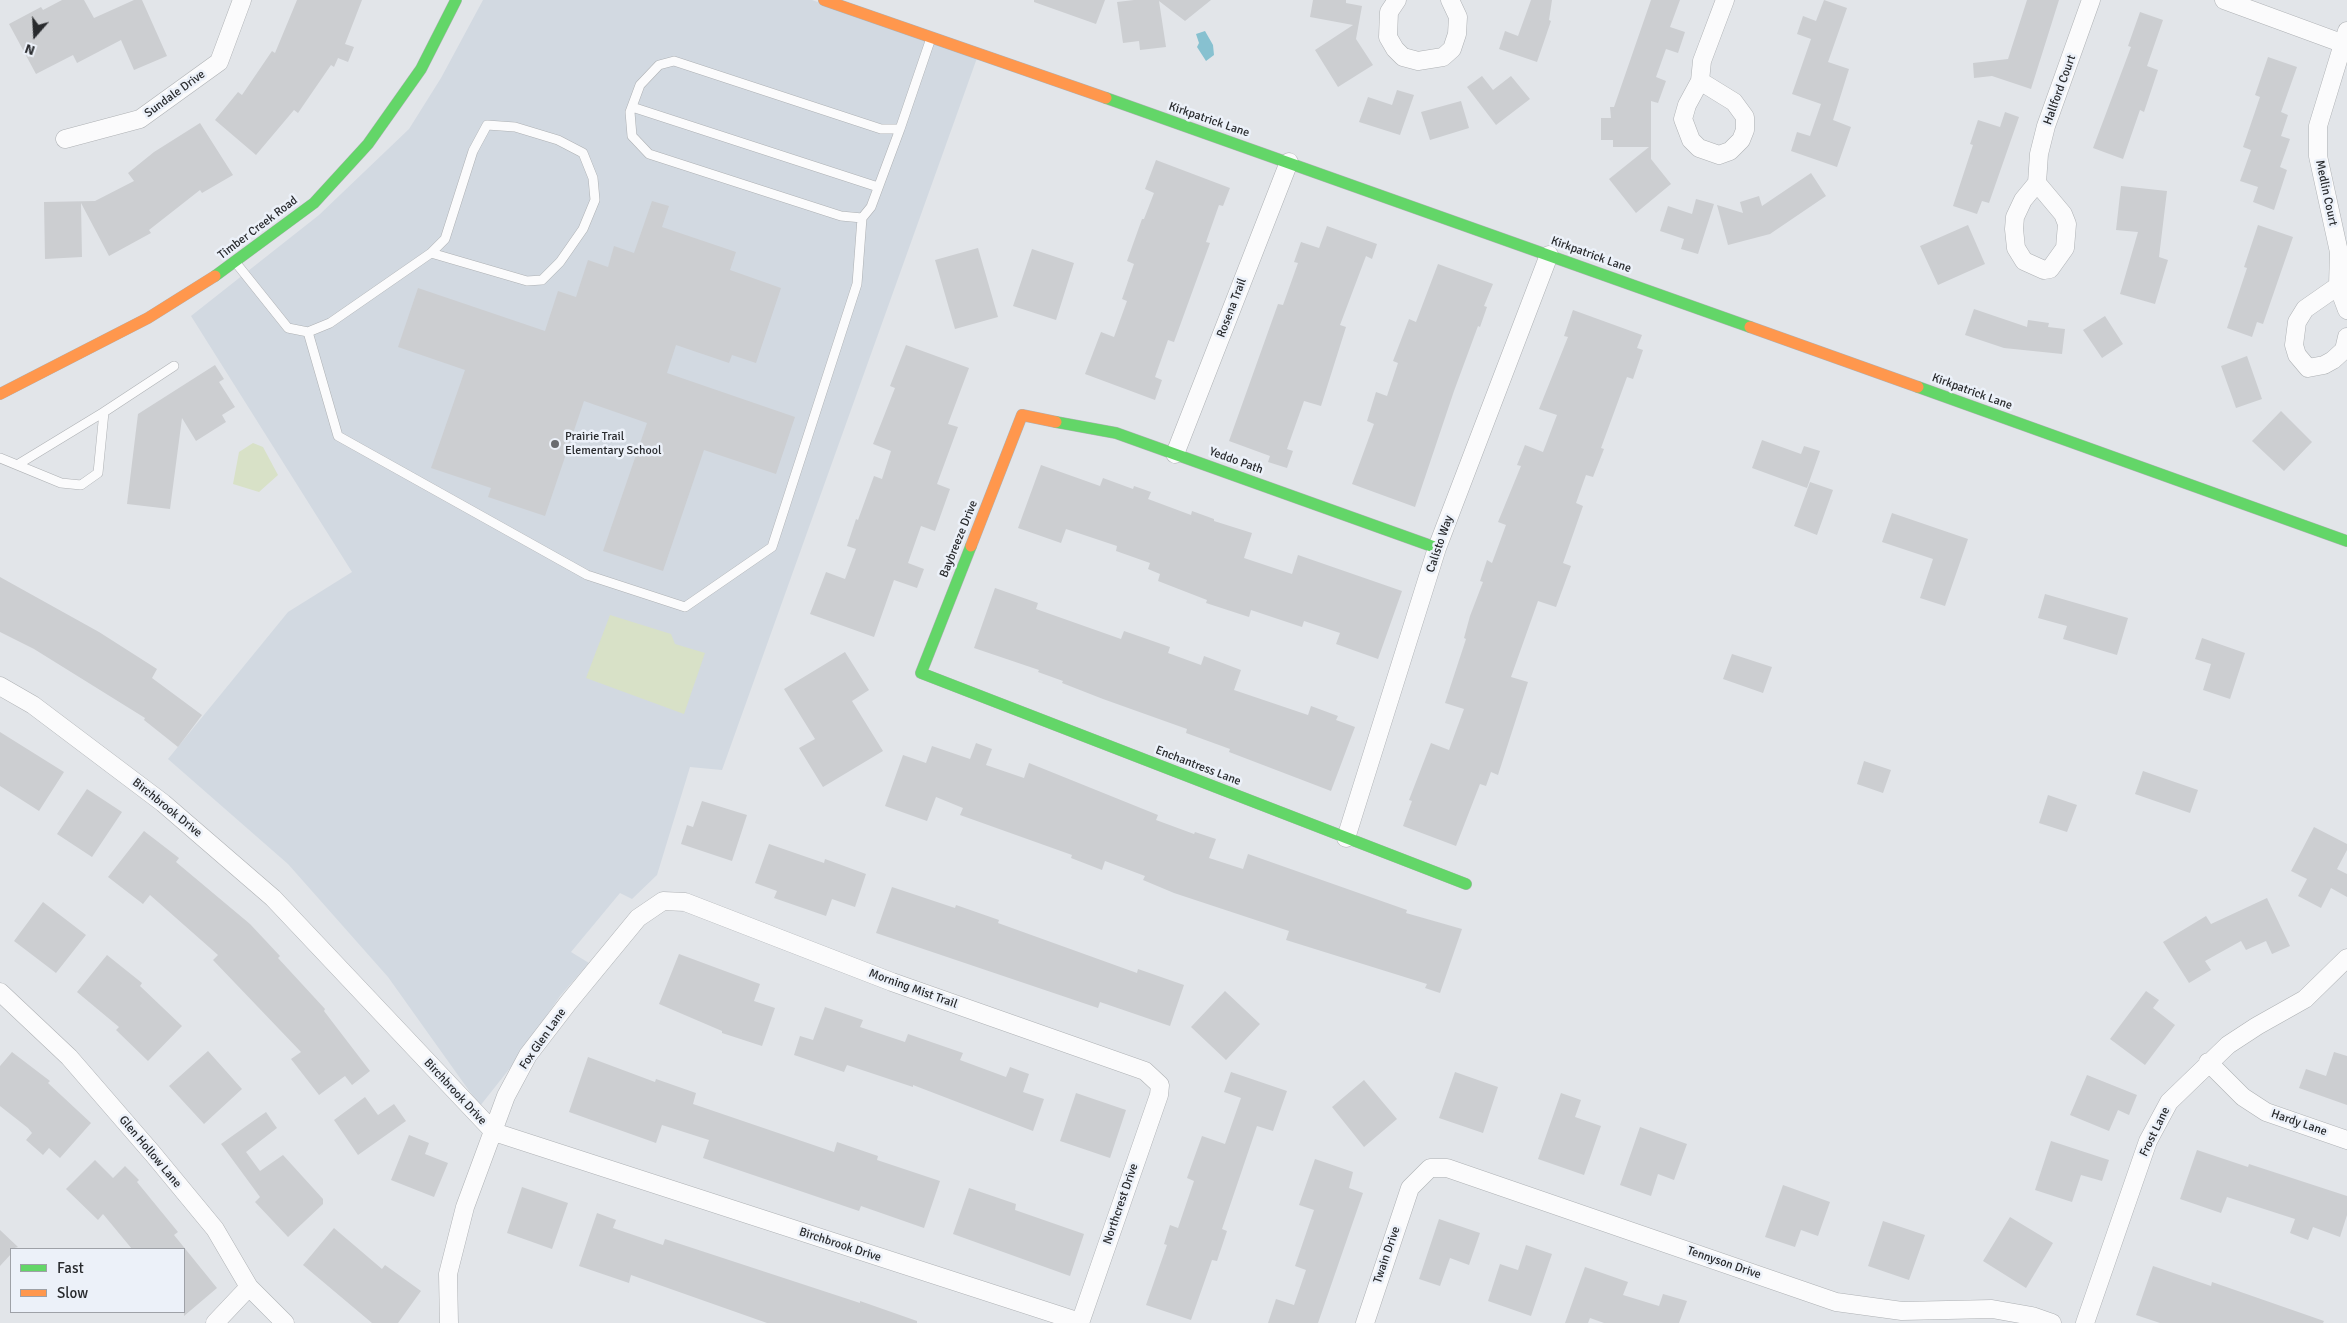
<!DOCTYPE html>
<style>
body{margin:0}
#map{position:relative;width:2347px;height:1323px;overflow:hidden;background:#e2e5e9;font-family:Signika,sans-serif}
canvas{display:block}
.legend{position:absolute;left:10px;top:1248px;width:175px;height:65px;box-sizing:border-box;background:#ecf1f9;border:1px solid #9ea1a7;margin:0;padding:6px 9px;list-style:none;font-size:15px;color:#282a2d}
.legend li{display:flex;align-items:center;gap:10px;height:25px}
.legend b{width:25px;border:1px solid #9ea1a7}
.north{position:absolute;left:10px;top:10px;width:50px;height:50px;-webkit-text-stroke:4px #ecf1f9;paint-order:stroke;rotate:199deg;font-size:14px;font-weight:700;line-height:20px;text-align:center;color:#282a2d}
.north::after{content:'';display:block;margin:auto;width:18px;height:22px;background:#282a2d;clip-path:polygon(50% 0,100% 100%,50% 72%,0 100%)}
</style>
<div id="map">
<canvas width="2347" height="1323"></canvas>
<ul class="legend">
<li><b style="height:6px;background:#63d668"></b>Fast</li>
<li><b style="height:6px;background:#ff974d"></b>Slow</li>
</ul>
<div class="north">N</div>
</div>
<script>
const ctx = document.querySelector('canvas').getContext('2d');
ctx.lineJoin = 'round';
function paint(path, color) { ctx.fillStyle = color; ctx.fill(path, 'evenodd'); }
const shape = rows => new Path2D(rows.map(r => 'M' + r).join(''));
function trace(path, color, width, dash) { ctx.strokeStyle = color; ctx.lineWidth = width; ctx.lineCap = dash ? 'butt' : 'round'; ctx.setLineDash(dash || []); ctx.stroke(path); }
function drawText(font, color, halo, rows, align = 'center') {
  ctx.font = font + ' Signika,sans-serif'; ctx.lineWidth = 5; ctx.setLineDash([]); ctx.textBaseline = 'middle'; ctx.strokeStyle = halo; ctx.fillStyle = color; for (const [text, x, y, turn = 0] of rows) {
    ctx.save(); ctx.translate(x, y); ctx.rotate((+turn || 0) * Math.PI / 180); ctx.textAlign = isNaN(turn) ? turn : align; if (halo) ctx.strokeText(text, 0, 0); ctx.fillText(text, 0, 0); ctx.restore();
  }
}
paint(shape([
 [483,0,812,0,977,58,722,770,690,767,657,875,632,899,620,893,571,952,589,963,560,996,514,1063,480,1106,388,977,288,864,168,759,288,612,352,572,191,316,319,215,409,129,441,78]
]), '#d2d9e1');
paint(shape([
 [253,443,263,447,278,475,259,492,233,484,239,452],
 [610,615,671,634,675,644,705,653,684,714,586,678]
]), '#d8e1c7');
paint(shape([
 [1205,31,1213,45,1214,55,1206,61,1197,47,1199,43,1196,34]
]), '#87c1d0');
paint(shape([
 [62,0,84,0,94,18,134,0,142,0,167,56,134,70,121,40,77,63,73,55,36,74,9,24,41,7,43,10],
 [297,0,362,0,345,44,354,47,348,62,338,58,334,67,331,65,298,113,294,110,256,155,215,120,238,92,242,95,272,51,275,53],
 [1034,0,1105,0,1096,24,1034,2],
 [1134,0,1211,0,1185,21,1159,1,1166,47,1140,50,1139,41,1123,43,1117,2],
 [1313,0,1346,0,1346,3,1362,6,1356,39,1373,65,1338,87,1315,50,1353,25,1310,17],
 [1531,0,1552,0,1549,20,1551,21,1537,62,1499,49,1505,31,1518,36],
 [1651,0,1680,0,1670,27,1685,32,1678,53,1666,49,1656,77,1666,81,1658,103,1651,101,1651,159,1671,184,1636,213,1609,179,1649,147,1613,147,1613,140,1601,140,1601,118,1611,118,1610,107,1614,107],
 [1824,0,1847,8,1828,62,1849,69,1833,120,1851,127,1837,167,1791,151,1797,132,1810,136,1821,104,1792,94,1811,39,1797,34,1803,16,1816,21],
 [2027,0,2059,0,2031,89,1992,76,1974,78,1973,63,2008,59],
 [2140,12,2163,20,2147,66,2158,70,2144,112,2140,110,2123,159,2093,148,2131,47,2128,46],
 [2268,57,2297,67,2281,112,2288,115,2281,136,2290,139,2280,167,2287,170,2274,210,2253,202,2258,187,2240,181,2251,150,2243,147,2260,97,2255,95],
 [1482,76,1493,90,1511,76,1530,99,1496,125,1467,87],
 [1397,90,1414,95,1400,135,1359,122,1368,97,1392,105],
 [1461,101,1469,128,1430,140,1421,112],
 [2005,112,2019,117,1989,203,1982,201,1977,214,1953,206,1973,145,1970,144,1978,120,2000,127],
 [200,123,233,175,202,193,200,190,149,230,151,233,109,256,81,203,82,257,45,259,44,202,95,201,134,181,128,173,154,152],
 [1156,160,1230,188,1223,206,1219,205,1206,242,1210,243,1174,342,1168,340,1155,377,1162,380,1155,400,1085,374,1101,332,1114,337,1127,301,1122,299,1134,264,1127,261,1142,219,1144,219,1154,193,1145,189],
 [1811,173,1826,196,1770,234,1728,245,1717,205,1743,213,1740,202,1759,196,1762,206],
 [2121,186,2167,191,2159,257,2168,260,2155,304,2120,294,2138,232,2116,230],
 [1696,199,1714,204,1698,254,1681,249,1684,239,1660,231,1668,206,1692,214],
 [652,201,669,206,662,227,736,252,730,270,781,288,756,363,732,355,729,363,676,345,667,373,795,417,776,474,704,450,663,571,603,551,647,423,584,401,545,516,488,497,491,488,431,468,465,370,398,347,418,288,545,331,558,291,576,297,588,260,608,267,614,246,634,253],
 [1968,225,1985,264,1938,285,1920,246],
 [2258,225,2293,237,2263,324,2257,322,2252,337,2227,328,2247,268,2244,267],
 [1327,226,1377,244,1372,259,1366,256,1340,325,1346,327,1321,406,1304,401,1287,449,1293,451,1287,468,1268,462,1270,456,1229,441,1278,304,1283,305,1298,263,1294,262,1301,242,1319,248],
 [978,248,998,317,955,329,935,260],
 [1032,249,1074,263,1056,320,1013,306],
 [1438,264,1493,284,1484,306,1487,307,1480,327,1478,326,1454,391,1415,507,1352,484,1374,424,1367,421,1376,392,1387,396,1398,363,1393,361,1409,319,1416,322],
 [1974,309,2027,327,2028,320,2049,323,2048,327,2065,329,2062,354,2004,348,1965,335],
 [1573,310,1642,335,1637,348,1643,350,1633,379,1627,377,1601,448,1604,449,1593,477,1586,475,1576,503,1583,506,1563,563,1571,566,1556,607,1538,601,1511,677,1528,682,1498,775,1491,772,1486,786,1480,784,1456,846,1403,826,1412,801,1409,800,1431,743,1449,750,1464,709,1445,703,1466,639,1464,638,1470,616,1483,582,1480,581,1487,560,1492,563,1506,525,1498,522,1521,466,1517,465,1525,445,1543,452,1557,415,1539,409,1568,337,1564,336],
 [2105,316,2123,344,2102,358,2083,330],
 [906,345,969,368,948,424,958,427,937,484,950,489,935,531,921,526,908,563,924,569,917,588,894,580,874,637,810,614,826,572,845,579,856,549,847,546,856,519,858,520,874,476,882,479,891,451,873,444,895,388,890,386],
 [2247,356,2262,399,2236,408,2221,366],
 [215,365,224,379,219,382,235,407,222,415,226,422,196,441,182,418,170,509,127,504,138,414],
 [2281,411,2312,442,2284,471,2252,441],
 [1762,440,1801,454,1804,446,1820,451,1807,488,1752,468],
 [1041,465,1100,486,1103,478,1133,489,1134,486,1151,492,1148,499,1191,515,1192,511,1214,519,1214,521,1252,533,1244,558,1292,574,1298,555,1402,591,1378,659,1336,644,1340,633,1304,621,1302,627,1251,610,1249,617,1206,603,1207,600,1158,581,1160,574,1148,569,1150,563,1116,551,1117,546,1066,529,1061,543,1018,528],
 [1810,482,1833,490,1817,535,1794,526],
 [1892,513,1968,539,1945,606,1920,598,1933,559,1882,542],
 [0,577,99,632,157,669,152,678,202,715,178,747,144,720,145,718,34,649,0,632],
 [995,588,1038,603,1036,609,1121,639,1124,631,1170,647,1168,653,1201,665,1204,656,1241,670,1234,690,1308,715,1311,706,1338,716,1336,720,1355,727,1331,791,1229,752,1230,749,1186,733,1187,729,1103,699,1062,683,1063,681,1038,672,1039,670,974,648],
 [2045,594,2128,618,2117,655,2063,639,2067,626,2038,618],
 [2202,638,2245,653,2230,699,2203,690,2211,664,2195,659],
 [845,652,869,690,852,701,883,751,823,787,799,748,815,739,784,689],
 [1732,654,1772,667,1763,693,1723,679],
 [0,732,64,772,39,811,0,786],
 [976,743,992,749,986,765,1024,778,1029,763,1158,815,1156,820,1194,834,1195,832,1216,839,1209,858,1243,869,1248,854,1407,910,1406,913,1462,929,1440,993,1425,988,1427,984,1286,940,1289,931,1174,893,1143,880,1145,876,1105,861,1102,870,1071,858,1072,855,960,815,963,808,936,797,927,821,885,806,903,755,926,763,932,746,970,759],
 [1864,761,1891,770,1883,793,1857,784],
 [2143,771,2198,790,2190,813,2135,794],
 [87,789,122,812,92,857,57,834],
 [2048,795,2077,805,2067,832,2039,823],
 [702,801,747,815,732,861,681,844,687,825,693,827],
 [2314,827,2347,844,2347,850,2337,869,2347,874,2347,897,2331,888,2321,908,2298,896,2307,879,2291,871],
 [144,831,179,858,176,862,250,924,280,956,278,958,325,1009,324,1011,370,1071,352,1085,345,1076,319,1095,291,1059,301,1052,213,960,218,955,150,895,143,904,108,877],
 [769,844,824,863,825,859,866,874,855,907,832,899,826,916,774,898,777,891,755,883],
 [892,887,955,908,956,905,999,920,998,923,1137,973,1138,969,1184,985,1170,1026,1100,1002,1098,1008,876,933],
 [2267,898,2290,946,2272,954,2266,941,2246,950,2241,941,2205,961,2211,970,2189,983,2163,942,2206,916,2211,924],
 [43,902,86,935,56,973,14,941],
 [679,954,760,984,754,1001,775,1008,762,1046,722,1033,722,1031,659,1004],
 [107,955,142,983,140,986,182,1026,148,1061,116,1030,119,1027,77,992],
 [1225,991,1260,1024,1226,1060,1191,1027],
 [2146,991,2159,1000,2153,1008,2175,1025,2145,1065,2110,1039],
 [825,1007,863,1020,860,1027,905,1042,908,1034,963,1053,960,1060,1006,1077,1010,1067,1029,1074,1023,1092,1044,1099,1033,1131,913,1085,913,1087,847,1065,844,1072,794,1055,800,1036,813,1040],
 [208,1051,242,1089,204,1124,169,1086],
 [12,1052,50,1081,48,1083,91,1123,60,1158,49,1148,43,1155,26,1140,32,1133,28,1128,0,1106,0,1066],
 [2334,1052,2347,1056,2347,1105,2299,1088,2306,1069,2326,1076],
 [588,1057,655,1082,656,1079,696,1093,693,1104,834,1152,837,1142,878,1156,877,1160,940,1181,924,1228,861,1206,859,1211,703,1158,709,1140,662,1125,656,1143,569,1112],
 [1231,1072,1287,1091,1273,1131,1257,1126,1222,1229,1227,1231,1217,1261,1212,1260,1191,1320,1146,1305,1167,1245,1164,1244,1170,1225,1178,1228,1194,1181,1187,1178,1202,1136,1225,1144,1241,1098,1224,1092],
 [1455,1072,1498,1087,1483,1133,1439,1118],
 [2087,1075,2137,1095,2129,1115,2118,1110,2109,1131,2070,1115],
 [1364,1080,1397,1119,1364,1147,1332,1107],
 [1076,1093,1126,1110,1110,1158,1060,1141],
 [1561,1093,1581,1100,1575,1117,1601,1126,1584,1175,1538,1159],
 [365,1097,378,1115,394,1104,406,1121,358,1155,334,1120],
 [266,1112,277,1128,246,1152,260,1171,283,1155,323,1199,323,1204,288,1237,255,1202,260,1197,221,1144],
 [1640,1127,1687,1144,1674,1180,1658,1174,1651,1196,1620,1185],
 [409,1135,429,1143,425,1154,448,1163,434,1197,391,1180],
 [2051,1141,2109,1160,2102,1181,2081,1175,2072,1202,2035,1190],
 [2197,1150,2248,1167,2249,1164,2347,1196,2347,1215,2340,1237,2313,1227,2308,1240,2290,1233,2295,1219,2227,1197,2221,1213,2180,1199],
 [1315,1159,1353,1172,1349,1188,1363,1193,1318,1323,1268,1323,1276,1299,1294,1305,1306,1270,1295,1266,1314,1210,1299,1205],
 [95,1160,113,1178,125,1166,139,1180,137,1182,178,1232,174,1235,217,1288,184,1316,184,1249,132,1249,103,1214,98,1220,66,1189],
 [1783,1185,1830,1202,1818,1236,1801,1230,1795,1247,1765,1237],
 [522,1187,568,1203,552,1249,507,1233],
 [969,1188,1016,1204,1015,1210,1084,1234,1070,1276,953,1234],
 [597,1213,616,1220,613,1228,663,1245,665,1239,860,1303,860,1301,917,1321,917,1323,767,1323,631,1275,629,1283,579,1266],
 [2010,1217,2053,1243,2026,1288,1983,1261],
 [1439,1219,1480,1233,1469,1265,1450,1258,1440,1286,1419,1279],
 [1883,1221,1925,1235,1909,1280,1868,1266],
 [334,1228,382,1269,385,1265,421,1291,398,1323,372,1323,303,1265],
 [0,1230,18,1247,11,1249,11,1254,0,1266],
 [1526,1245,1552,1254,1531,1316,1488,1301,1500,1264,1518,1270],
 [2153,1266,2211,1286,2212,1282,2324,1321,2323,1323,2160,1323,2136,1315],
 [1585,1267,1628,1282,1623,1295,1659,1306,1663,1294,1687,1301,1679,1323,1604,1323,1590,1318,1588,1323,1565,1323]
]), '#ccced1');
const lane = shape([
 [632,107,878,187],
 [900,129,881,129,674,61,659,65,640,85,630,112,632,136,649,154,841,216,862,218,871,207,900,129,931,38],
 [236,263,288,328,308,332,330,323,431,253,527,281,542,280,560,262,583,229,595,200,593,178,583,153,558,140,515,127,487,125,473,151,445,239,431,253],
 [308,332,338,436,587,575,685,607,772,547,857,284,862,218],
 [0,458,61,483,81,485,98,473,104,412,174,366],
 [17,465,104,412]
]);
const street = shape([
 [1397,0,1389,12,1388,37,1395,49,1403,57,1418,61,1443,57,1452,49,1457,34,1458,17,1450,0],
 [2224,0,2347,45],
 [1700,81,1734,102,1745,117,1745,130,1741,140,1730,151,1719,155,1699,148,1691,140,1683,119,1687,105,1700,81],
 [1700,81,1702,61,1725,0],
 [65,139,140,119,219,62,242,0],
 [2037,183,2063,214,2067,224,2065,248,2050,269,2044,270,2024,261,2016,248,2014,229,2015,217,2023,200,2037,183],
 [2037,183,2039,154,2046,126,2091,0],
 [2338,286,2339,252,2318,156,2318,126,2347,31],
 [2347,310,2338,286,2305,309,2297,322,2294,345,2297,355,2308,368,2324,365,2333,360,2344,350,2347,337],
 [1175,454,1289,162],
 [0,686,33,705,163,803,273,898,494,1132,1080,1322],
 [1346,838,1437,548,1549,255],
 [0,992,69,1057,153,1154,215,1229,249,1287,285,1323],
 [2208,1062,2243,1097,2266,1112,2347,1140],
 [215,1323,249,1287],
 [449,1323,448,1274,465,1207,506,1096,528,1055,568,1003,638,918,663,901,685,902,892,982,1145,1071,1160,1085,1159,1095,1080,1323],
 [1365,1323,1410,1188,1430,1168,1447,1168,1836,1302,1902,1311,1992,1309,2032,1316,2052,1323],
 [2085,1323,2148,1141,2169,1102,2228,1045,2257,1026,2305,999,2347,958]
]);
const fast = shape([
 [1106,98,1750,327],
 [215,276,314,203,368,144,421,69,456,0],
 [1918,387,2347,541],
 [1056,422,1116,433,1437,548],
 [971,546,921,673,1466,884]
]);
const slow = shape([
 [824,0,1106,98],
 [1750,327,1918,387],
 [0,394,148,318,215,276],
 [971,546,1022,415,1056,422]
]);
trace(lane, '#aeb1b4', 10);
trace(street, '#aeb1b4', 19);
trace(fast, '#aeb1b4', 12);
trace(slow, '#aeb1b4', 12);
trace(lane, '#fbfbfc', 9);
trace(street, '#fbfbfc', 18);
trace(fast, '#63d668', 11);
trace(slow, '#ff974d', 11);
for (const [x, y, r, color] of [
 [555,444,5,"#696b6f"]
]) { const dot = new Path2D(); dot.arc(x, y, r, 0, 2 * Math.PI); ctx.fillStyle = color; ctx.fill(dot); trace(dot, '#ecf1f9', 2); }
drawText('12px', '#282a2d', '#ecf1f9', [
 ["Hallford Court",2060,90,-70],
 ["Sundale Drive",175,94,-36],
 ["Kirkpatrick Lane",1209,120,19],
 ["Medlin Court",2326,193,78],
 ["Timber Creek Road",258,228,-37],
 ["Kirkpatrick Lane",1591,255,20],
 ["Rosena Trail",1232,308,-69],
 ["Kirkpatrick Lane",1972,392,20],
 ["Yeddo Path",1236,461,20],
 ["Baybreeze Drive",959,539,-68],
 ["Calisto Way",1440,544,-71],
 ["Enchantress Lane",1198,766,21],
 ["Birchbrook Drive",167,808,39],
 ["Morning Mist Trail",913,989,20],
 ["Fox Glen Lane",543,1039,-55],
 ["Birchbrook Drive",455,1092,47],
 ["Hardy Lane",2299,1123,19],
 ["Frost Lane",2155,1132,-64],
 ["Glen Hollow Lane",150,1152,50],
 ["Northcrest Drive",1121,1204,-71],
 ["Birchbrook Drive",840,1245,18],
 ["Twain Drive",1387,1255,-71],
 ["Tennyson Drive",1724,1263,19]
]);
drawText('12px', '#282a2d', '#ecf1f9', [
 ["Prairie Trail",565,437],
 ["Elementary School",565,451]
], 'left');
</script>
